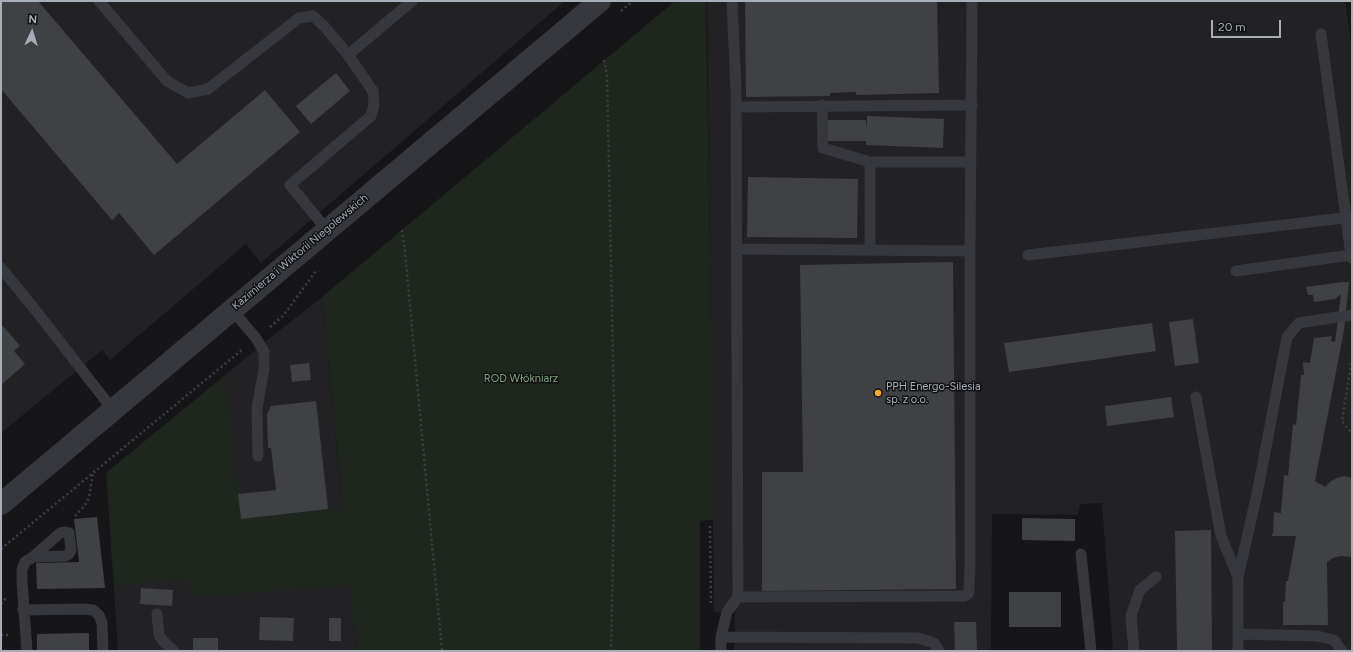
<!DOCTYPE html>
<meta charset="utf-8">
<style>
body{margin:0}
#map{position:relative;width:1353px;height:652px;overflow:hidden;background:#161618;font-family:Figtree,sans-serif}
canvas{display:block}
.frame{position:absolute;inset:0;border:2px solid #a7aeb8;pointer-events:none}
.north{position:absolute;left:12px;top:12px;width:40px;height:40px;-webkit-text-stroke:3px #111113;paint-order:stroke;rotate:4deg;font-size:11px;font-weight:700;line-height:16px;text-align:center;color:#a7aeb8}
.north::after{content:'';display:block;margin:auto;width:14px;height:18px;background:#a7aeb8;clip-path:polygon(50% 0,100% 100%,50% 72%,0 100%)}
.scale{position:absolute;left:1211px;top:20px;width:70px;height:18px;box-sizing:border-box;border:2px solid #a7aeb8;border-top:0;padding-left:5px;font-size:12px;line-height:14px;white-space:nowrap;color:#a7aeb8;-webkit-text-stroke:3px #111113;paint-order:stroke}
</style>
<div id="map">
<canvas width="1353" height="652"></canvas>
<div class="frame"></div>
<div class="north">N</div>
<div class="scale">20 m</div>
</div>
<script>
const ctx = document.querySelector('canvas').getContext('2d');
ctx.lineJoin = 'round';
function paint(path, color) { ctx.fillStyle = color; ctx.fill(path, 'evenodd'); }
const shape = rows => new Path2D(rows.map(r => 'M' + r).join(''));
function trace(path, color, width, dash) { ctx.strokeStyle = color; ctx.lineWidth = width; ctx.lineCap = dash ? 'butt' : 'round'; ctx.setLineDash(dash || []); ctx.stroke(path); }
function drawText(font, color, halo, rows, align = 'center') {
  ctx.font = font + ' Figtree,sans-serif'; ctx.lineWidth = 3; ctx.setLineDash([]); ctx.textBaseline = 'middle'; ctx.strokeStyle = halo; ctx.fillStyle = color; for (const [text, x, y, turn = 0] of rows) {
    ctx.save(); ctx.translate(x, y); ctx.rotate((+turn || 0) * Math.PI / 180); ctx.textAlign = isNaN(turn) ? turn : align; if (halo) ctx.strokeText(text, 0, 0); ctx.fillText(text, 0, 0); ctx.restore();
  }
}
paint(shape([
 [1,1,565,1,261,263,246,244,110,360,102,350,1,433],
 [707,1,1345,1,1352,52,1352,651,1113,651,1102,503,1080,504,1078,515,992,514,991,651,734,651,735,612,714,612],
 [322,297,357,651,118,651,106,473,270,338]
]), '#222225');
paint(shape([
 [675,1,706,1,714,520,700,521,700,651,357,651,350,585,197,597,186,580,114,585,107,472,225,376,241,519,343,508,322,297],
 [1352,373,1352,427,1348,426,1345,419]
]), '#1e261e');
paint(shape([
 [1,1,38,1,177,164,265,90,300,132,154,255,119,213,112,220,1,89],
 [745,1,937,1,939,93,856,95,856,92,830,93,830,96,746,97],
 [336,73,350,91,311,124,296,106],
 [867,116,944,119,943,148,866,145,866,141,825,141,825,120,866,120,867,130],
 [748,177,858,179,857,238,747,237],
 [953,262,956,589,762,591,762,472,803,472,800,265],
 [1342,282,1349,282,1344,330,1315,481,1325,487,1331,481,1337,478,1344,476,1352,478,1352,557,1341,556,1333,558,1327,562,1328,625,1283,625,1283,602,1285,602,1286,581,1288,581,1296,536,1272,536,1272,534,1273,534,1274,514,1274,512,1281,513,1284,475,1288,476,1293,424,1296,425,1301,375,1304,375,1303,362,1310,363,1314,338,1332,336,1331,341,1335,342,1341,294,1335,299,1314,302,1313,295,1308,295,1306,287],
 [1193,319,1199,363,1175,366,1169,322],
 [1152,323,1156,351,1009,372,1004,343],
 [3,326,20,346,14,351,25,364,1,385,1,327],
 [309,363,311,380,292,382,290,365],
 [1171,397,1174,417,1107,426,1105,406],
 [316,401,328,509,241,519,238,494,276,490,271,448,268,448,267,414,271,406],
 [97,517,105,588,37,589,36,563,79,562,74,519],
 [1022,518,1075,519,1075,541,1022,540],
 [1211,530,1212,651,1177,651,1175,531],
 [141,588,173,590,172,606,140,604],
 [1009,592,1061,592,1061,627,1009,627],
 [260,617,294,618,293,641,259,640],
 [329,618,341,618,341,641,329,641],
 [954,622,976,622,977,651,955,651],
 [89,633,89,651,37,651,37,634],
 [193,638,218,638,218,651,193,651]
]), '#404145');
trace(shape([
 [621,11,633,1],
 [604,60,607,75,615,454,611,651],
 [402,230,405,252,442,651],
 [270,327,283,316,316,271],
 [1352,358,1342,421,1352,434],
 [75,516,85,505,89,498,93,473],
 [710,526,711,603],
 [1,549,243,349],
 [1,604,6,598],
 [1,635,9,635]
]), '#3d3f44', 2.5, [2, 3]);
trace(shape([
 [99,1,167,81,188,93,208,89,299,18,313,16,324,26,348,55],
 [1321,34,1351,255],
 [822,105,823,148,870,162,870,250],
 [736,107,972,105],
 [870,162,971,162],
 [327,230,290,185,371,116,374,105,373,91,348,55,412,1],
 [736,249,970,251],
 [1028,255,1352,217],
 [1,268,33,307,113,410],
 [1236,271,1351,255,1352,258],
 [232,310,256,338,264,352,264,369,257,408,258,456],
 [1346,316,1352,315],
 [1196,397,1221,536,1238,577],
 [1081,554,1091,651],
 [738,597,958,596,964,596,968,594,969,589,970,568,970,251,972,1],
 [23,610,84,609,93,610,99,615,102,623,103,651],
 [157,614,159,635,163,641,174,651],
 [1238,634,1317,636,1334,640,1342,651],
 [721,637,727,612,738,597,736,91,732,1],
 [27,651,22,581,22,570,25,562,33,557,60,533,64,532,69,533,71,550,69,554,65,556,33,557],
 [721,651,721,637,918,638,934,643,939,651],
 [1134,651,1131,616,1140,590,1156,577],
 [1238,651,1238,577,1258,489,1287,337,1299,323,1337,317]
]), '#37383d', 11);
trace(shape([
 [1,504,600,1]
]), '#37383d', 22);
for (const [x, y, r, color] of [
 [878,393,4,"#f6a52f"]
]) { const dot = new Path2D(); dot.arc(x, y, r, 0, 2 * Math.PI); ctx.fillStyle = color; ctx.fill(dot); trace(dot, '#111113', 1.5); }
drawText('11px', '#a7aeb8', '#111113', [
 ["Kazimierza i Wiktorii Niegolewskich",300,252,-40]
]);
drawText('11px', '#7ea37e', '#111113', [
 ["ROD Włókniarz",521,379]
]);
drawText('11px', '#a7aeb8', '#111113', [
 ["PPH Energo-Silesia",886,387],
 ["sp. z o.o.",886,400]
], 'left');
</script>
